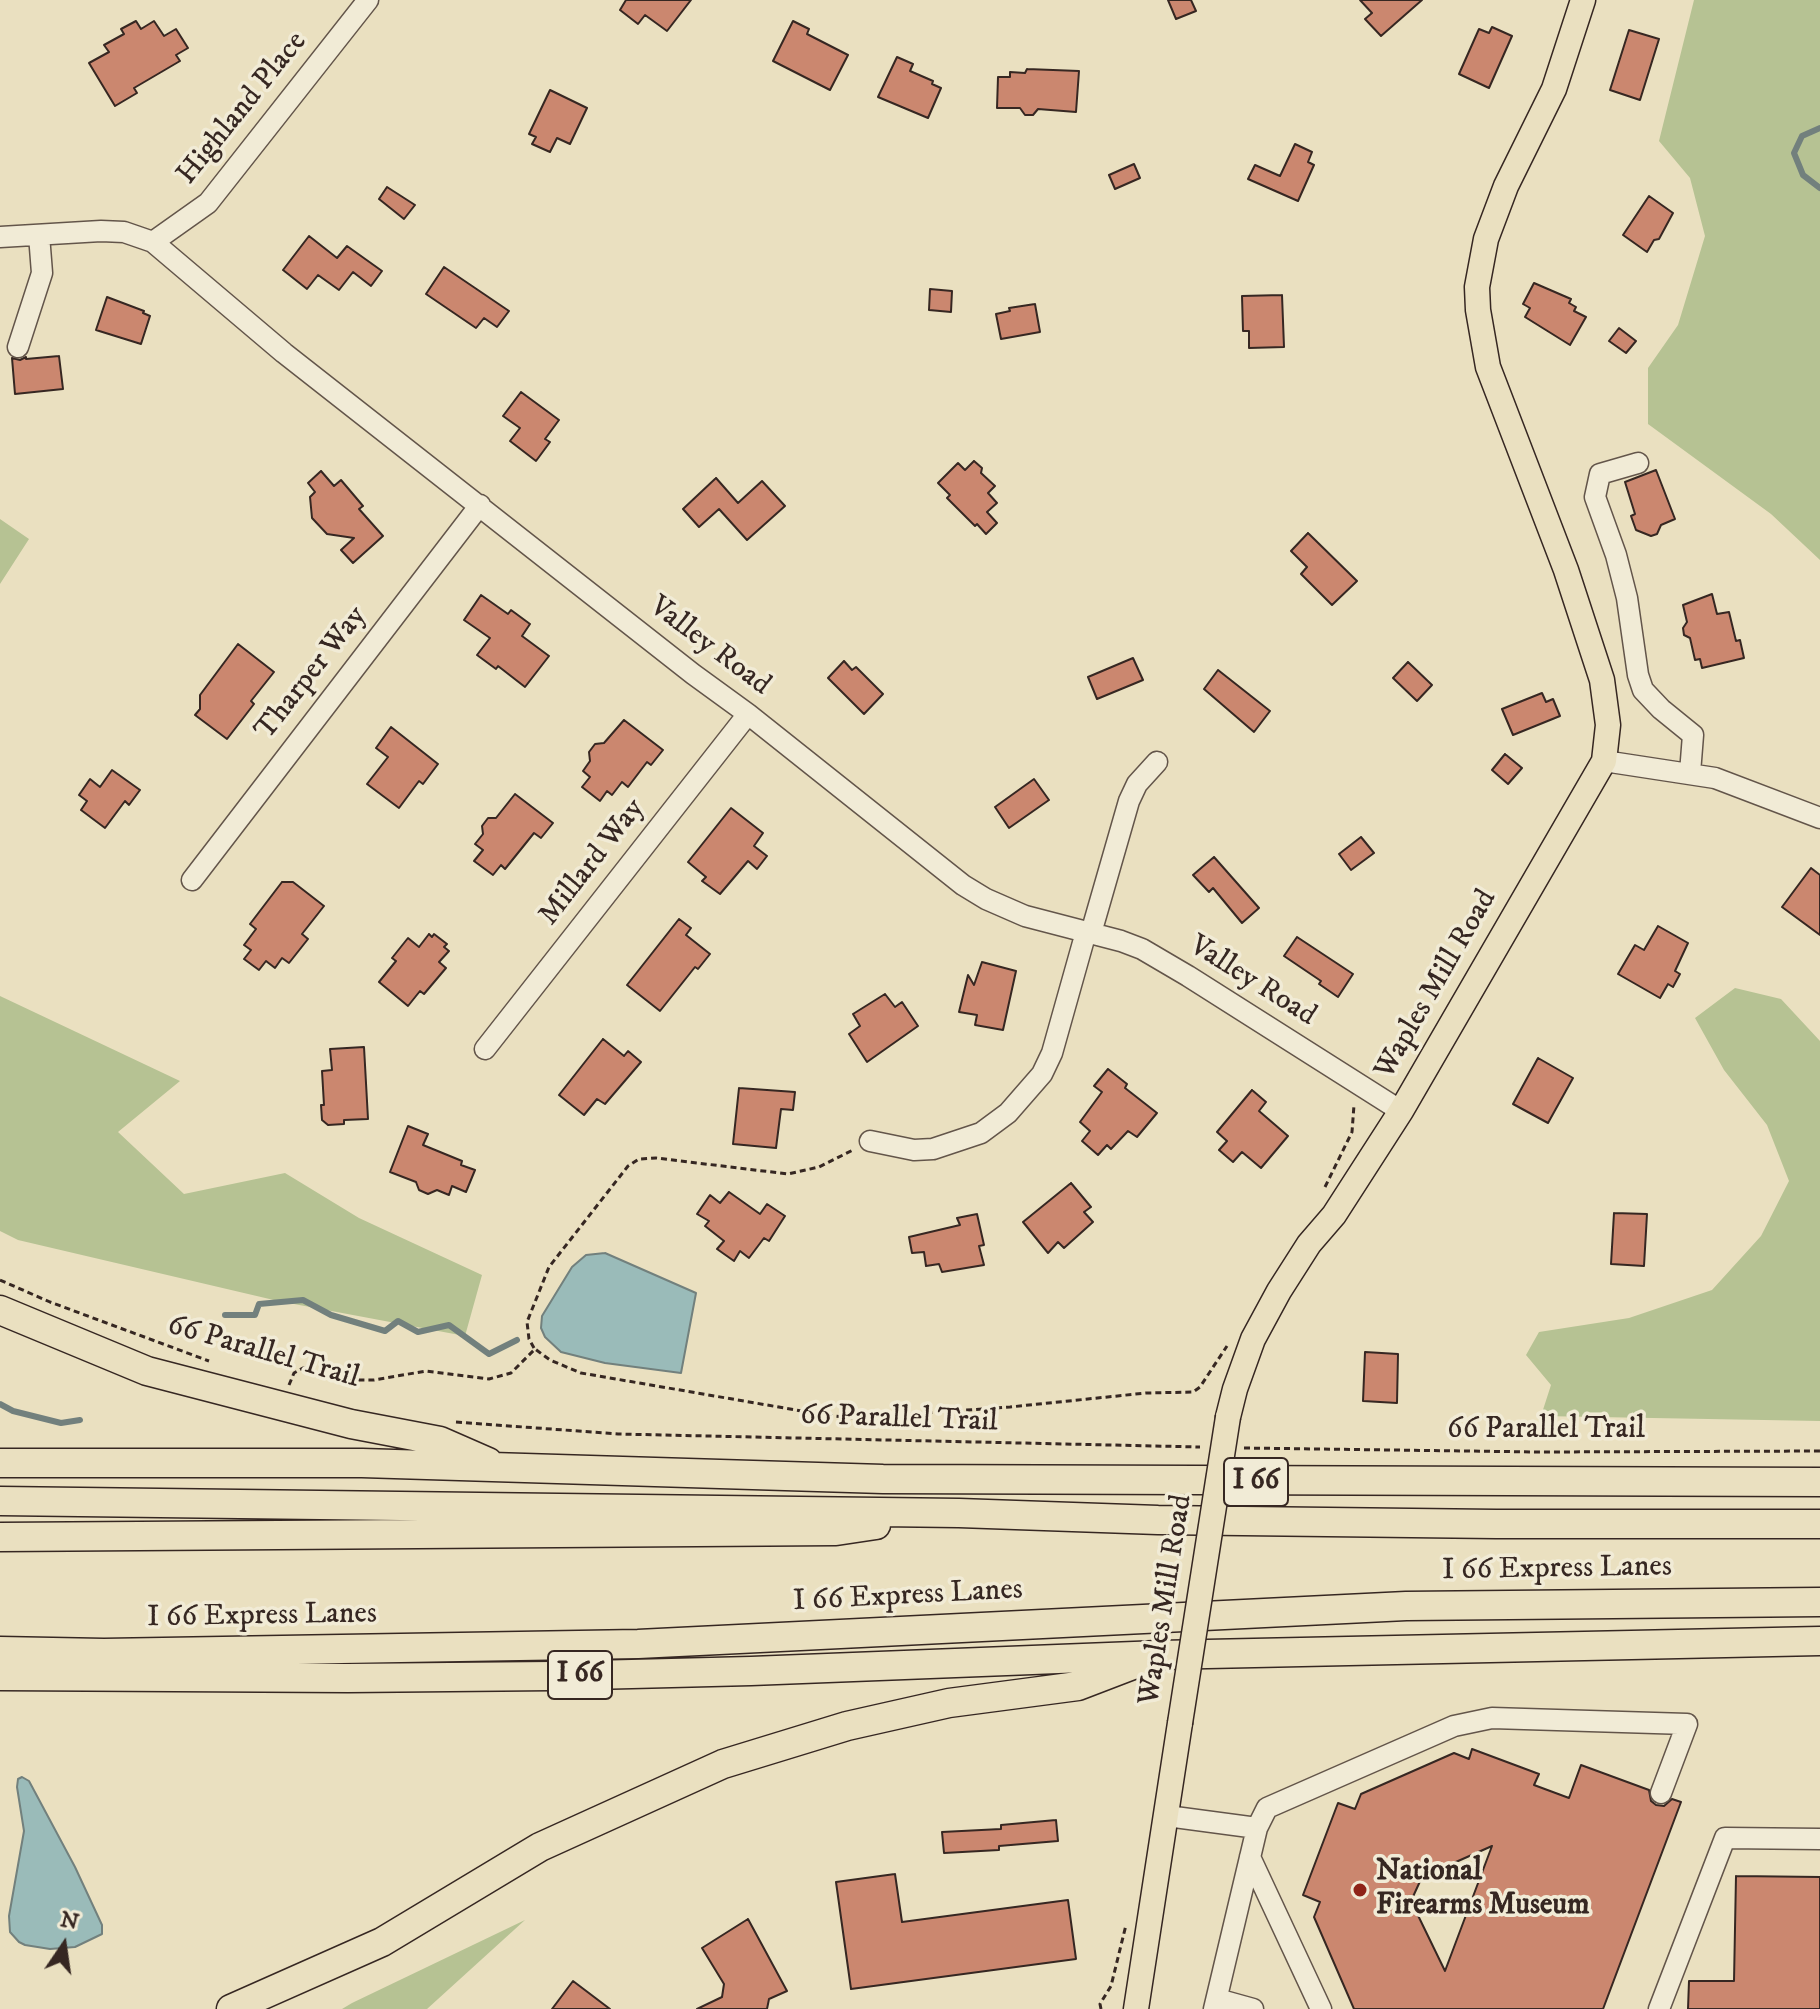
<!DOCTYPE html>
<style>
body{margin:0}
#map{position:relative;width:1820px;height:2009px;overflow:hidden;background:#eae0c0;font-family:"IM FELL DW Pica",serif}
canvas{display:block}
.north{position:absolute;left:24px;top:1905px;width:80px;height:80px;-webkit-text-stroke:6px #f1ebd6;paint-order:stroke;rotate:13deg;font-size:22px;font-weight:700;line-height:32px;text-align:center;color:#362722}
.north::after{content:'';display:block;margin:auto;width:28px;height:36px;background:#362722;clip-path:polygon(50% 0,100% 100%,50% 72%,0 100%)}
</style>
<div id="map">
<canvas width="1820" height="2009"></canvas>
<div class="north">N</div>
</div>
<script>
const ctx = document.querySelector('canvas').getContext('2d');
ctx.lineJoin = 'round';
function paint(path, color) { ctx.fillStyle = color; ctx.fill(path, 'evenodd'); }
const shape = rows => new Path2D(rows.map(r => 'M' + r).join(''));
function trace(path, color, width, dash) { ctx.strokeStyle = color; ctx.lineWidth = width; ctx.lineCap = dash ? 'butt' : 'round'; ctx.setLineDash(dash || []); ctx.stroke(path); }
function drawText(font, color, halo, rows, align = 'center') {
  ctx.font = font + ' "IM FELL DW Pica",serif'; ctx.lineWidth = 7; ctx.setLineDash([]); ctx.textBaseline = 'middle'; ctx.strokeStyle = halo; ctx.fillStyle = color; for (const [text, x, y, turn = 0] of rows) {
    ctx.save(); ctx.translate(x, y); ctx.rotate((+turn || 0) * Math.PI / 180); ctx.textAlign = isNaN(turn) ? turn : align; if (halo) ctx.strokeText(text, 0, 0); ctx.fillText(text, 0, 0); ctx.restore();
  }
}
paint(shape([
 [1694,0,1820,0,1820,560,1771,514,1648,424,1648,368,1678,325,1705,236,1690,178,1659,141],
 [0,519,29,539,0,584],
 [1735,988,1781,999,1820,1041,1820,1421,1541,1416,1551,1385,1526,1355,1539,1332,1629,1318,1712,1290,1761,1236,1789,1181,1767,1125,1724,1070,1695,1018],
 [0,996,180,1081,118,1132,184,1194,285,1173,359,1218,482,1275,465,1336,278,1301,18,1240,0,1231],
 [525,1920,427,2009,342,2009,352,2003]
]), '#b6c293');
const water = shape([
 [605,1253,696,1293,681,1373,605,1363,561,1352,545,1337,541,1328,542,1316,572,1267,586,1255,605,1253],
 [22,1777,29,1781,75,1867,102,1925,102,1934,75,1947,50,1949,25,1945,19,1942,10,1932,9,1916,24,1831,17,1787,18,1779,22,1777]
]);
paint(water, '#9abbb9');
trace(water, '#72807d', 2);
trace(shape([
 [1820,128,1802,136,1794,153,1803,175,1820,188],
 [225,1315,255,1315,259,1304,303,1300,331,1315,385,1331,398,1321,418,1332,449,1325,489,1354,517,1340],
 [0,1404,13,1411,61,1423,80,1420]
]), '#72807d', 6);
const building = shape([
 [626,0,691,0,667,31,645,15,638,24,620,10,626,0],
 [1168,0,1191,0,1196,11,1176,19,1168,0],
 [1360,0,1422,0,1381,36,1365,19,1372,13,1360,0],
 [136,21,141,29,154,21,164,36,176,29,188,48,176,55,180,61,134,88,137,93,115,106,89,63,109,52,104,45,124,34,121,29,136,21],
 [793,21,809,29,807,34,848,55,830,90,773,61,793,21],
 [1492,27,1512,36,1489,88,1459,74,1479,29,1489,33,1492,27],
 [1629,30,1659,39,1640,100,1610,90,1629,30],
 [897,57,913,64,910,71,933,81,932,84,941,88,928,118,878,97,897,57],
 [1027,69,1079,71,1076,112,1038,109,1033,115,1025,115,1020,108,997,108,998,77,1010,77,1010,72,1025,73,1027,69],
 [550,90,587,108,570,144,557,138,550,152,532,144,536,137,529,134,550,90],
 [1295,144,1312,152,1308,162,1314,165,1298,201,1248,179,1255,165,1280,176,1295,144],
 [1134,164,1140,178,1115,189,1109,175,1134,164],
 [387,187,415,205,404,219,379,199,387,187],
 [1649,196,1673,213,1659,239,1654,240,1647,252,1623,235,1649,196],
 [309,236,337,258,347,246,382,271,371,286,353,272,339,290,318,275,307,289,283,270,309,236],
 [444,267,509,311,497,327,484,318,476,328,426,294,444,267],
 [1534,283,1571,299,1569,303,1576,307,1574,311,1586,317,1570,345,1525,317,1530,308,1523,304,1534,283],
 [930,289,952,291,951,312,929,310,930,289],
 [1282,295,1284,347,1249,348,1249,331,1243,331,1242,296,1282,295],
 [107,297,144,311,143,313,150,316,141,344,96,330,107,297],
 [1035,304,1040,332,1001,339,996,314,1010,311,1009,308,1035,304],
 [1619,328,1636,341,1626,353,1609,341,1619,328],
 [59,356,63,389,15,394,12,358,20,360,26,357,26,359,59,356],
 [521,392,559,420,545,439,550,442,536,461,510,441,520,428,503,416,521,392],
 [974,461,982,468,981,473,995,486,988,493,997,503,987,512,997,523,986,534,977,524,975,526,947,498,950,495,938,483,958,463,965,470,974,461],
 [1656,470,1675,519,1661,525,1657,534,1651,536,1636,530,1631,516,1635,514,1625,482,1656,470],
 [321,471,334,486,341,480,363,506,359,509,383,536,353,563,341,550,354,538,327,534,312,518,310,497,315,492,308,483,321,471],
 [716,478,738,503,762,481,785,506,747,540,719,509,699,527,683,509,716,478],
 [1308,533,1357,581,1332,605,1301,574,1307,567,1291,551,1308,533],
 [1712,594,1717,614,1729,612,1736,641,1740,640,1744,658,1702,668,1700,659,1695,660,1690,638,1684,635,1683,628,1687,622,1683,605,1712,594],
 [481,595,508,614,511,610,530,624,522,636,549,656,525,687,498,666,496,669,477,655,490,638,464,620,481,595],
 [238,644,274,672,251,701,254,704,227,739,195,715,200,709,200,695,238,644],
 [1133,658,1143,680,1097,699,1088,677,1133,658],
 [844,661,852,670,856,667,883,694,864,714,828,678,844,661],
 [1408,662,1432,685,1417,701,1393,678,1408,662],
 [1218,670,1270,711,1254,732,1204,689,1218,670],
 [1542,693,1546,702,1553,699,1560,716,1513,735,1502,709,1542,693],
 [624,720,663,750,651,765,647,762,628,787,622,782,612,795,607,791,600,801,582,787,590,777,583,771,590,761,589,752,595,744,604,743,624,720],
 [391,727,438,764,423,784,419,781,399,808,367,784,388,757,376,748,391,727],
 [1505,754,1522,768,1508,784,1492,770,1505,754],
 [112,770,140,790,129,805,125,801,105,828,81,810,87,801,79,795,90,779,100,787,112,770],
 [1034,779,1049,800,1009,828,995,807,1034,779],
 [515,794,553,823,541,838,534,833,505,869,501,865,493,875,474,861,483,850,475,844,483,834,482,826,488,818,496,818,515,794],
 [731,808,763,833,754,846,767,856,757,869,748,861,720,894,702,881,706,877,688,862,731,808],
 [1361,837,1374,853,1351,870,1339,854,1361,837],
 [1214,857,1259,908,1242,923,1213,888,1209,892,1193,875,1214,857],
 [1811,868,1820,875,1820,935,1782,907,1811,868],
 [282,882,293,882,324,906,302,934,308,939,289,963,282,958,275,968,266,961,259,970,244,959,251,950,244,945,256,929,250,924,282,882],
 [679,919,691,928,686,935,710,954,698,969,695,967,660,1011,627,985,679,919],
 [1658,926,1688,943,1675,971,1680,974,1673,987,1668,984,1660,998,1618,974,1635,945,1644,950,1658,926],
 [429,934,432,937,434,934,447,944,444,947,449,951,439,962,446,968,424,994,420,991,408,1006,379,982,396,961,392,958,408,938,419,947,429,934],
 [1297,937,1353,974,1338,997,1319,984,1321,981,1284,956,1297,937],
 [982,962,1016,971,1003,1030,975,1025,977,1015,959,1012,968,975,974,985,982,962],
 [885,994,895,1007,902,1002,918,1026,867,1062,849,1034,860,1026,853,1014,885,994],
 [603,1039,624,1056,628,1051,641,1062,605,1104,597,1099,584,1115,559,1095,603,1039],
 [364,1047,368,1119,344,1120,344,1124,328,1125,322,1120,321,1105,324,1105,322,1071,332,1070,330,1049,364,1047],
 [1538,1058,1573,1078,1548,1123,1513,1104,1538,1058],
 [1108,1069,1127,1084,1125,1088,1157,1113,1137,1137,1128,1131,1111,1149,1107,1145,1098,1155,1082,1141,1090,1131,1080,1122,1102,1092,1094,1086,1108,1069],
 [739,1088,795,1092,793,1110,781,1109,776,1148,733,1144,739,1088],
 [1252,1090,1266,1102,1259,1111,1288,1136,1261,1168,1242,1152,1233,1162,1219,1150,1227,1141,1217,1132,1252,1090],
 [408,1126,428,1134,423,1145,462,1161,461,1165,475,1170,466,1192,452,1186,449,1195,437,1190,428,1194,419,1190,416,1182,390,1172,408,1126],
 [1071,1183,1091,1207,1084,1212,1093,1222,1064,1248,1058,1242,1048,1253,1023,1222,1071,1183],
 [729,1192,760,1214,767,1204,785,1216,769,1241,764,1238,749,1258,740,1251,734,1261,717,1249,724,1241,705,1226,709,1221,697,1214,710,1195,720,1203,729,1192],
 [1614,1213,1647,1214,1644,1266,1611,1264,1614,1213],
 [977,1214,984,1245,979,1246,984,1265,942,1272,939,1264,926,1266,924,1252,912,1253,909,1237,960,1225,957,1218,977,1214],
 [1365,1352,1398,1354,1397,1403,1363,1401,1365,1352],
 [1472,1749,1539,1774,1534,1785,1569,1798,1581,1765,1649,1790,1651,1801,1656,1805,1664,1806,1672,1799,1681,1802,1603,2009,1354,2009,1314,1917,1320,1902,1303,1895,1338,1803,1355,1809,1361,1794,1454,1753,1469,1759,1472,1749],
 [1492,1846,1445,1971,1411,1901,1422,1877,1492,1846],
 [1056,1820,1058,1841,999,1846,999,1850,944,1853,942,1832,1001,1829,1001,1825,1056,1820],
 [895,1874,902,1922,1068,1900,1076,1959,851,1989,836,1882,895,1874],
 [1736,1876,1820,1877,1820,2009,1688,2009,1689,1981,1734,1981,1736,1876],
 [748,1919,787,1991,769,1999,767,2009,697,2009,722,1997,724,1984,702,1948,748,1919],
 [573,1981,610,2009,552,2009,573,1981]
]);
paint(building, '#cb876f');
trace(building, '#362722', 2);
const minor = shape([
 [0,237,101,231,124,232,153,242,284,353,693,674,748,714,963,885,986,899,1025,916,1121,941,1142,949,1188,976,1401,1111],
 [153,242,208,203,368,0],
 [18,347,42,273,39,235],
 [1638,463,1600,474,1595,497,1616,555,1627,598,1638,675,1643,690,1661,709,1693,735,1690,773],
 [1604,761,1715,778,1820,818],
 [192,880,480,505],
 [1091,933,1129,801,1137,784,1157,762],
 [485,1049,748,714],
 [870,1141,914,1150,933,1149,981,1133,1008,1113,1042,1074,1052,1053,1086,932],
 [1167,1816,1257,1828],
 [1250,1857,1321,2009],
 [1217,1999,1253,2009],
 [1214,2009,1257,1828,1267,1808,1454,1726,1492,1718,1687,1724,1661,1793],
 [1659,2009,1725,1838,1820,1839]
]);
const major = shape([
 [1228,1417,1235,1389,1253,1339,1279,1291,1309,1244,1334,1215,1401,1111,1604,761,1608,725,1602,680,1566,570,1488,367,1478,310,1477,287,1486,239,1506,186,1554,89,1583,0],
 [1136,2009,1180,1723]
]);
const highway = shape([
 [0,1310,147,1371,351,1424,440,1441,488,1462],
 [0,1463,362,1463,883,1479,1820,1482],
 [0,1501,959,1513,1158,1520,1496,1524,1820,1524],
 [0,1537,836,1531,876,1525],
 [0,1651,104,1653,638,1644,1406,1606,1820,1602],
 [0,1676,348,1678,552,1676,751,1671,1160,1655,1820,1641],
 [231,2009,382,1942,540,1847,723,1764,847,1726,949,1703,1078,1686,1138,1663]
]);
trace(minor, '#63554a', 23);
trace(major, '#362722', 27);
trace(highway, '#362722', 31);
trace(shape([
 [1325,1187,1352,1132,1354,1105],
 [0,1280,50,1302,209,1361],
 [534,1348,529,1339,527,1322,549,1267,628,1166,639,1159,656,1158,788,1174,819,1167,853,1150],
 [289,1385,294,1373,303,1368,358,1380,374,1380,426,1371,489,1379,511,1373,535,1349,550,1360,581,1373,825,1415,855,1418,1010,1407,1146,1393,1193,1392,1200,1387,1227,1346],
 [456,1422,618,1434,1200,1447],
 [1244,1448,1539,1452,1820,1451],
 [1101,2009,1100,2004,1111,1986,1126,1925]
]), '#362722', 3, [6, 4]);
trace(minor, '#f1ebd6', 20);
trace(major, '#eae0c0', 24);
trace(highway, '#eae0c0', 28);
const majorBridge = shape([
 [1180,1723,1228,1417]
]);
trace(majorBridge, '#362722', 27, []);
trace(majorBridge, '#eae0c0', 24);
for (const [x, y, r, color] of [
 [1360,1890,8,"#8f2418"]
]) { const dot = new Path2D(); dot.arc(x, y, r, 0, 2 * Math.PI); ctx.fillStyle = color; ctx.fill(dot); trace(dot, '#f1ebd6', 3); }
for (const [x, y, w] of [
 [1256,1482,64],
 [580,1675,64]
]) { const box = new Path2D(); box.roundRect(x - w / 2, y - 24, w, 48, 6); ctx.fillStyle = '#f1ebd6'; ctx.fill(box); trace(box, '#362722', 2); }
drawText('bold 28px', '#362722', null, [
 ["I 66",1256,1482],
 ["I 66",580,1675]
]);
drawText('30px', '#362722', '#f1ebd6', [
 ["Highland Place",243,109,-51],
 ["Valley Road",709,647,37],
 ["Tharper Way",312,674,-52],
 ["Millard Way",593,863,-52],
 ["Valley Road",1252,982,32],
 ["Waples Mill Road",1437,985,-60],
 ["66 Parallel Trail",263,1353,16],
 ["66 Parallel Trail",899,1420,2],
 ["66 Parallel Trail",1546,1431],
 ["I 66 Express Lanes",1557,1570,-1],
 ["I 66 Express Lanes",908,1597,-3],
 ["Waples Mill Road",1167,1600,-81],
 ["I 66 Express Lanes",262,1617,-1]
]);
drawText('bold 30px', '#362722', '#f1ebd6', [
 ["National",1376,1873],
 ["Firearms Museum",1376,1907]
], 'left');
</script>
